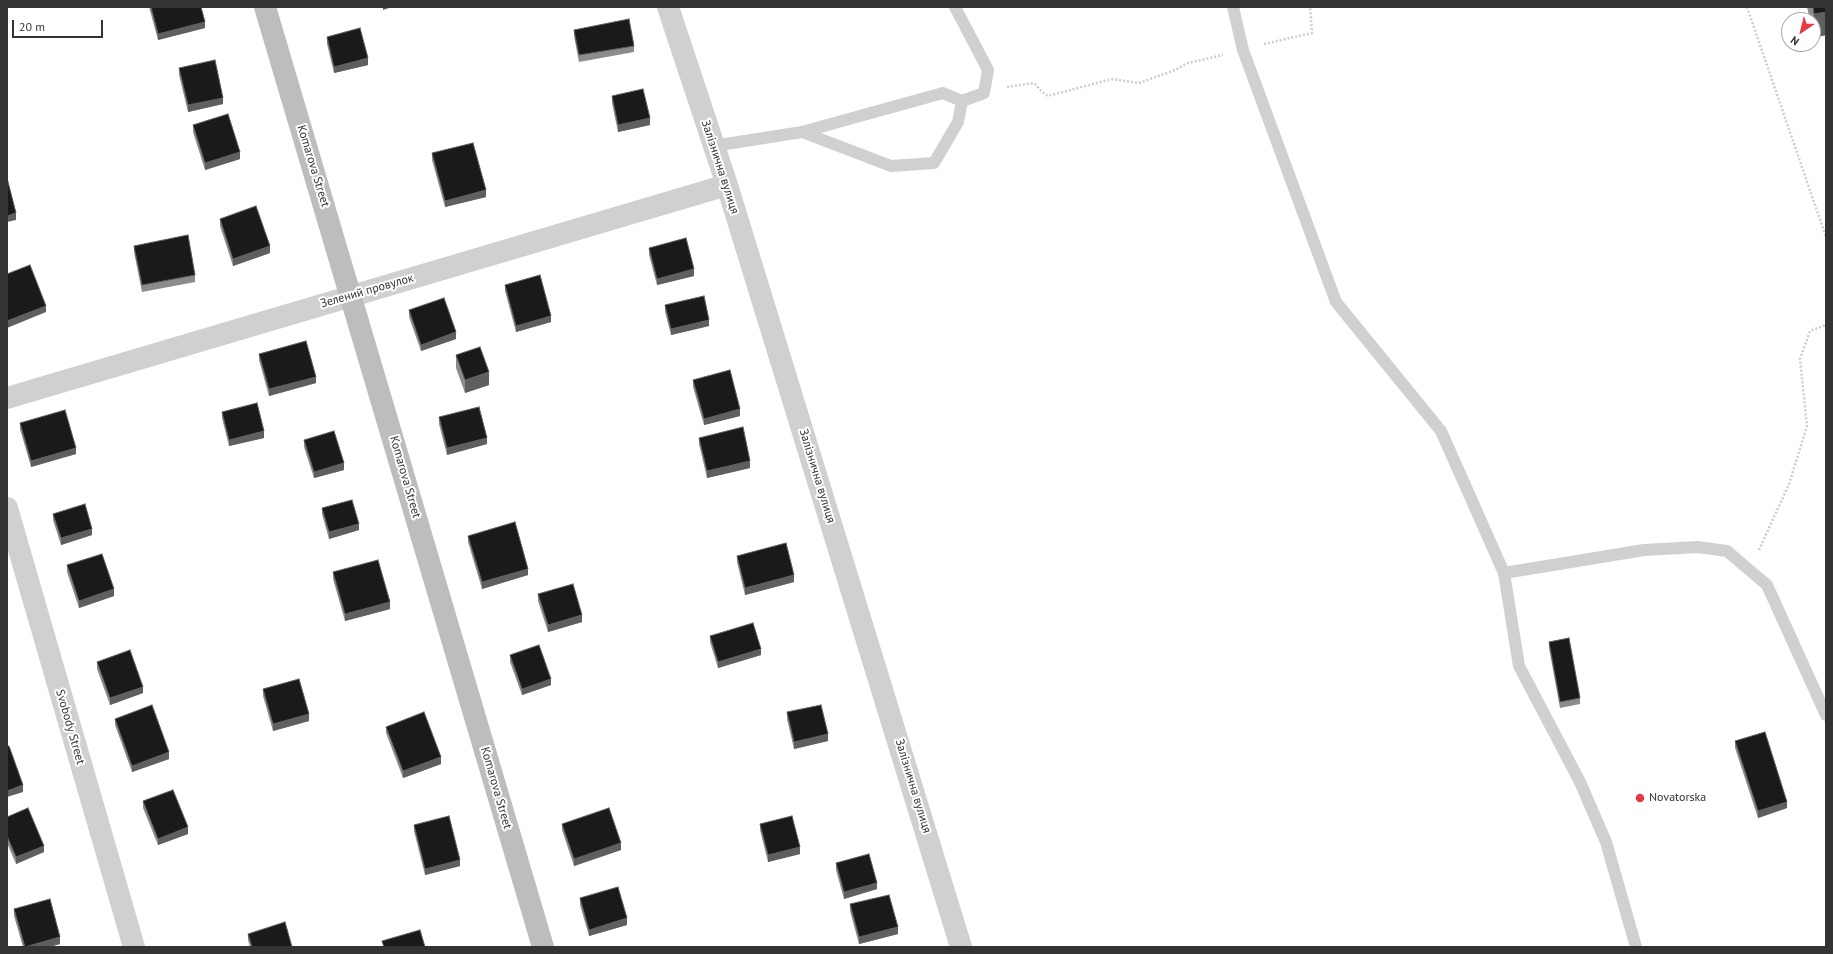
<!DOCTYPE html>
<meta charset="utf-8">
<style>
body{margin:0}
#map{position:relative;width:1833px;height:954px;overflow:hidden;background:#fff;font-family:"PT Sans",sans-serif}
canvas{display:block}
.frame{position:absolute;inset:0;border:8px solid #333;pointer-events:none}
.north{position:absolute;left:1781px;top:12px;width:40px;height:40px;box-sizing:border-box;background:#fff;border:1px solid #adadad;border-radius:50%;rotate:215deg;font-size:11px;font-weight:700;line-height:16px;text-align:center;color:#333}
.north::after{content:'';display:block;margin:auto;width:14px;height:18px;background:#e63946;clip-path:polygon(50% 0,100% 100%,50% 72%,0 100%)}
.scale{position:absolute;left:12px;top:20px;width:91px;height:18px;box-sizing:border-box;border:2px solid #333;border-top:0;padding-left:5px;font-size:12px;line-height:14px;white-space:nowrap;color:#333;-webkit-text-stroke:3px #fff;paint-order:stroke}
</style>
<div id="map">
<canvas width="1833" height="954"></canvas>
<div class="frame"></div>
<div class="north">N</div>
<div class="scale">20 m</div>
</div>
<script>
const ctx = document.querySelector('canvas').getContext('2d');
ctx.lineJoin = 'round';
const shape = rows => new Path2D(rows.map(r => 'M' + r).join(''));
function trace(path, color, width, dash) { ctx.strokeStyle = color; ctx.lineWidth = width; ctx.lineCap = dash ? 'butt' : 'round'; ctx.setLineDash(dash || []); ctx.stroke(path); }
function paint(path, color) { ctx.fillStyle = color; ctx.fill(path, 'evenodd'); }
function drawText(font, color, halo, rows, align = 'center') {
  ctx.font = font + ' "PT Sans",sans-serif'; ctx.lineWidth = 4; ctx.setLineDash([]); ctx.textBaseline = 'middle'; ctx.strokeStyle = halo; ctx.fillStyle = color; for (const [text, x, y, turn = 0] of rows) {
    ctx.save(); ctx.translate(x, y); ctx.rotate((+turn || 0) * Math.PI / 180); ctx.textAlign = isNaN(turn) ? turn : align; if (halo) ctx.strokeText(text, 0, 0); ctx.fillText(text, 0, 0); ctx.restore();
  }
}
trace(shape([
 [1747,7,1826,237],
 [1264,44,1312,33,1310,7],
 [1007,87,1034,83,1042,92,1048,96,1112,79,1139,83,1175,70,1188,63,1223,55],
 [1759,550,1789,484,1807,426,1800,359,1810,331,1826,325]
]), '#cdcdcd', 2.5, [2, 2]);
trace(shape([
 [955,7,988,70,984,93,962,101],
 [1233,7,1243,50,1336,302,1441,431,1504,573,1519,666,1580,782,1606,842,1636,947],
 [713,146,802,132,943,93,962,101,958,122,934,163,891,166,802,132],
 [1504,573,1644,550,1698,547,1727,551,1767,585,1826,715]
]), '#d0d0d0', 12);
trace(shape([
 [668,7,727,185,961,947],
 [7,398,727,185],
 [7,508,134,947]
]), '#d0d0d0', 22);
trace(shape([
 [265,7,543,947]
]), '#bdbdbd', 22);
paint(shape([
 [149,7,201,7,205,28,158,40],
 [1807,7,1826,7,1826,35,1814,38,1813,31,1813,20,1810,20],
 [574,30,634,46,634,52,579,62,574,36],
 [327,37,368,65,334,73,327,44],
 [179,68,223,104,188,112,179,75],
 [612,96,650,125,618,132,612,103],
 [193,125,240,159,205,170,193,132],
 [432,153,486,197,445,207,432,160],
 [220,219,270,253,233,266,220,226],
 [134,246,195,275,195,282,142,292,134,252],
 [649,248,694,276,657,285,649,255],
 [505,285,551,322,516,332,505,291],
 [665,305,709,326,671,335,665,312],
 [409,310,456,339,421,351,409,317],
 [259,354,316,383,269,396,259,360],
 [456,355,489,385,465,393,456,368],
 [693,380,740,416,704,425,693,387],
 [222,412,264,438,229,446,222,418],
 [439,417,487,444,447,455,439,424],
 [20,423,76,454,31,467,20,429],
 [699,438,750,468,707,478,699,444],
 [304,440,344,470,314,478,304,447],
 [322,508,359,530,329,539,322,514],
 [53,514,92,535,61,545,53,520],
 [468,536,528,575,482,589,468,542],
 [737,556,794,582,745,595,737,562],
 [67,565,114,596,79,608,67,572],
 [333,572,390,609,345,621,333,579],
 [538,594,582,622,548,632,538,601],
 [710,636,761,655,718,668,710,642],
 [1549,642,1580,698,1580,704,1560,708,1549,648],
 [510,655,551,685,522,695,510,662],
 [97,662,143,693,110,705,97,669],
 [263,689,309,721,273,731,263,696],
 [787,712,828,741,794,749,787,719],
 [115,719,169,759,132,772,115,725],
 [386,727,441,764,403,778,386,733],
 [1735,741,1787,808,1758,818,1735,748],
 [143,801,188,834,158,845,143,808],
 [7,817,44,852,16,864,7,843],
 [562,824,621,850,574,866,562,830],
 [760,824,800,854,768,862,760,830],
 [414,825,460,866,425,875,414,831],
 [836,863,877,889,844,899,836,870],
 [580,898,627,925,589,936,580,905],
 [850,904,898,934,859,944,850,911],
 [14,909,60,944,49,947,23,947,14,916],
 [248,934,292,947,250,947,248,940]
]), '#8c8c8c');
paint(shape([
 [383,7,392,7,383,10],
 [1826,12,1826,35,1814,38,1814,14],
 [205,22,205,28,158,40,158,34],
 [368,58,368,65,334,73,334,67],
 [223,98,223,104,188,112,188,105],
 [650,118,650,125,618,132,618,125],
 [240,152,240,159,205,170,205,163],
 [486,190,486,197,445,207,445,201],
 [16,213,16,220,7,222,7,216],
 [270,246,270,253,233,266,233,259],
 [694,269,694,276,657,285,657,279],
 [46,306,46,312,7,328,7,321],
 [551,316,551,322,516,332,516,326],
 [709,320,709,326,671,335,671,329],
 [456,332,456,339,421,351,421,345],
 [489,372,489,385,465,393,465,380],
 [316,377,316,383,269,396,269,389],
 [740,409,740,416,704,425,704,419],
 [264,431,264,438,229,446,229,440],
 [487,438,487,444,447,455,447,448],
 [76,448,76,454,31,467,31,461],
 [750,461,750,468,707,478,707,471],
 [344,463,344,470,314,478,314,472],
 [359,524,359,530,329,539,329,532],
 [92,529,92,535,61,545,61,538],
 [528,569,528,575,482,589,482,582],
 [794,575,794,582,745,595,745,588],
 [114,589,114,596,79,608,79,601],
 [390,602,390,609,345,621,345,614],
 [582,615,582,622,548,632,548,625],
 [761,649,761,655,718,668,718,662],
 [551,679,551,685,522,695,522,689],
 [143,687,143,693,110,705,110,698],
 [309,714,309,721,273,731,273,724],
 [828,734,828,741,794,749,794,742],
 [169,752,169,759,132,772,132,766],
 [441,757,441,764,403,778,403,771],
 [23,785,23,792,7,797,7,791],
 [1787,802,1787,808,1758,818,1758,811],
 [188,827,188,834,158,845,158,839],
 [621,843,621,850,574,866,574,859],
 [44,846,44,852,16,864,16,857],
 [800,847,800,854,768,862,768,855],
 [460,860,460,866,425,875,425,869],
 [877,883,877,889,844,899,844,892],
 [627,918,627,925,589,936,589,930],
 [898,927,898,934,859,944,859,937],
 [60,937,60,944,49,947,25,947]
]), '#5f5f5f');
const building = shape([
 [151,7,201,7,205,22,158,34,151,7],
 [1813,7,1826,7,1826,12,1814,14,1813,7],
 [629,19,634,46,579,55,574,30,629,19],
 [360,28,368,58,334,67,327,37,360,28],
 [215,60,223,98,188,105,179,68,215,60],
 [643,89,650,118,618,125,612,96,643,89],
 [228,114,240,152,205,163,193,125,228,114],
 [473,143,486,190,445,201,432,153,473,143],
 [7,178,16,213,7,216,7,178],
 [256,206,270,246,233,259,220,219,256,206],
 [188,235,195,275,142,285,134,246,188,235],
 [686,238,694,269,657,279,649,248,686,238],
 [30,265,46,306,7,321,7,274,30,265],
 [540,275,551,316,516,326,505,285,540,275],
 [704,296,709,320,671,329,665,305,704,296],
 [444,298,456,332,421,345,409,310,444,298],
 [306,341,316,377,269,389,259,354,306,341],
 [480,347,489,372,465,380,456,355,480,347],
 [730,370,740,409,704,419,693,380,730,370],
 [257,403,264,431,229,440,222,412,257,403],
 [479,407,487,438,447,448,439,417,479,407],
 [65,410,76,448,31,461,20,423,65,410],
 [743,427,750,461,707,471,699,438,743,427],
 [334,431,344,463,314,472,304,440,334,431],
 [352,500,359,524,329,532,322,508,352,500],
 [85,504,92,529,61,538,53,514,85,504],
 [515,522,528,569,482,582,468,536,515,522],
 [786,543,794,575,745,588,737,556,786,543],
 [102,554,114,589,79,601,67,565,102,554],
 [378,560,390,602,345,614,333,572,378,560],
 [573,584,582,615,548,625,538,594,573,584],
 [753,623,761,649,718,662,710,636,753,623],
 [1569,638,1580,698,1560,702,1549,642,1569,638],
 [539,645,551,679,522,689,510,655,539,645],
 [130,650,143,687,110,698,97,662,130,650],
 [299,679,309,714,273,724,263,689,299,679],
 [152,705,169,752,132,766,115,719,152,705],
 [821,705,828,734,794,742,787,712,821,705],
 [424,712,441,757,403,771,386,727,424,712],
 [1765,732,1787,802,1758,811,1735,741,1765,732],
 [7,746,9,746,23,785,7,791,7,746],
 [173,790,188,827,158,839,143,801,173,790],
 [28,808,44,846,16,857,7,836,7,817,28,808],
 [609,808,621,843,574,859,562,824,609,808],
 [449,816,460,860,425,869,414,825,449,816],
 [792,816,800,847,768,855,760,824,792,816],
 [869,854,877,883,844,892,836,863,869,854],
 [618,887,627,918,589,930,580,898,618,887],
 [889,895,898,927,859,937,850,904,889,895],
 [50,899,60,937,25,947,14,909,50,899],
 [285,922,292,947,252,947,248,934,285,922],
 [420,930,425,947,384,947,382,941,420,930]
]);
paint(building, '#1a1a1a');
trace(building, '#5f5f5f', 1);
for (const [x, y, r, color] of [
 [1640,798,5,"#e63946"]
]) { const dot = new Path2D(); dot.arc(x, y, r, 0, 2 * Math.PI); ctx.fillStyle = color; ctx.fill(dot); trace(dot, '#fff', 1.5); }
drawText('12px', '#333', '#fff', [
 ["Komarova Street",313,166,73],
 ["Залізнична вулиця",720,167,72],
 ["Зелений провулок",367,291,-16],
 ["Залізнична вулиця",817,476,73],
 ["Komarova Street",405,477,74],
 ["Svobody Street",70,727,74],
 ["Залізнична вулиця",913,786,73],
 ["Komarova Street",496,788,74]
]);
drawText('12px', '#333', '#fff', [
 ["Novatorska",1649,798]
], 'left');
</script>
